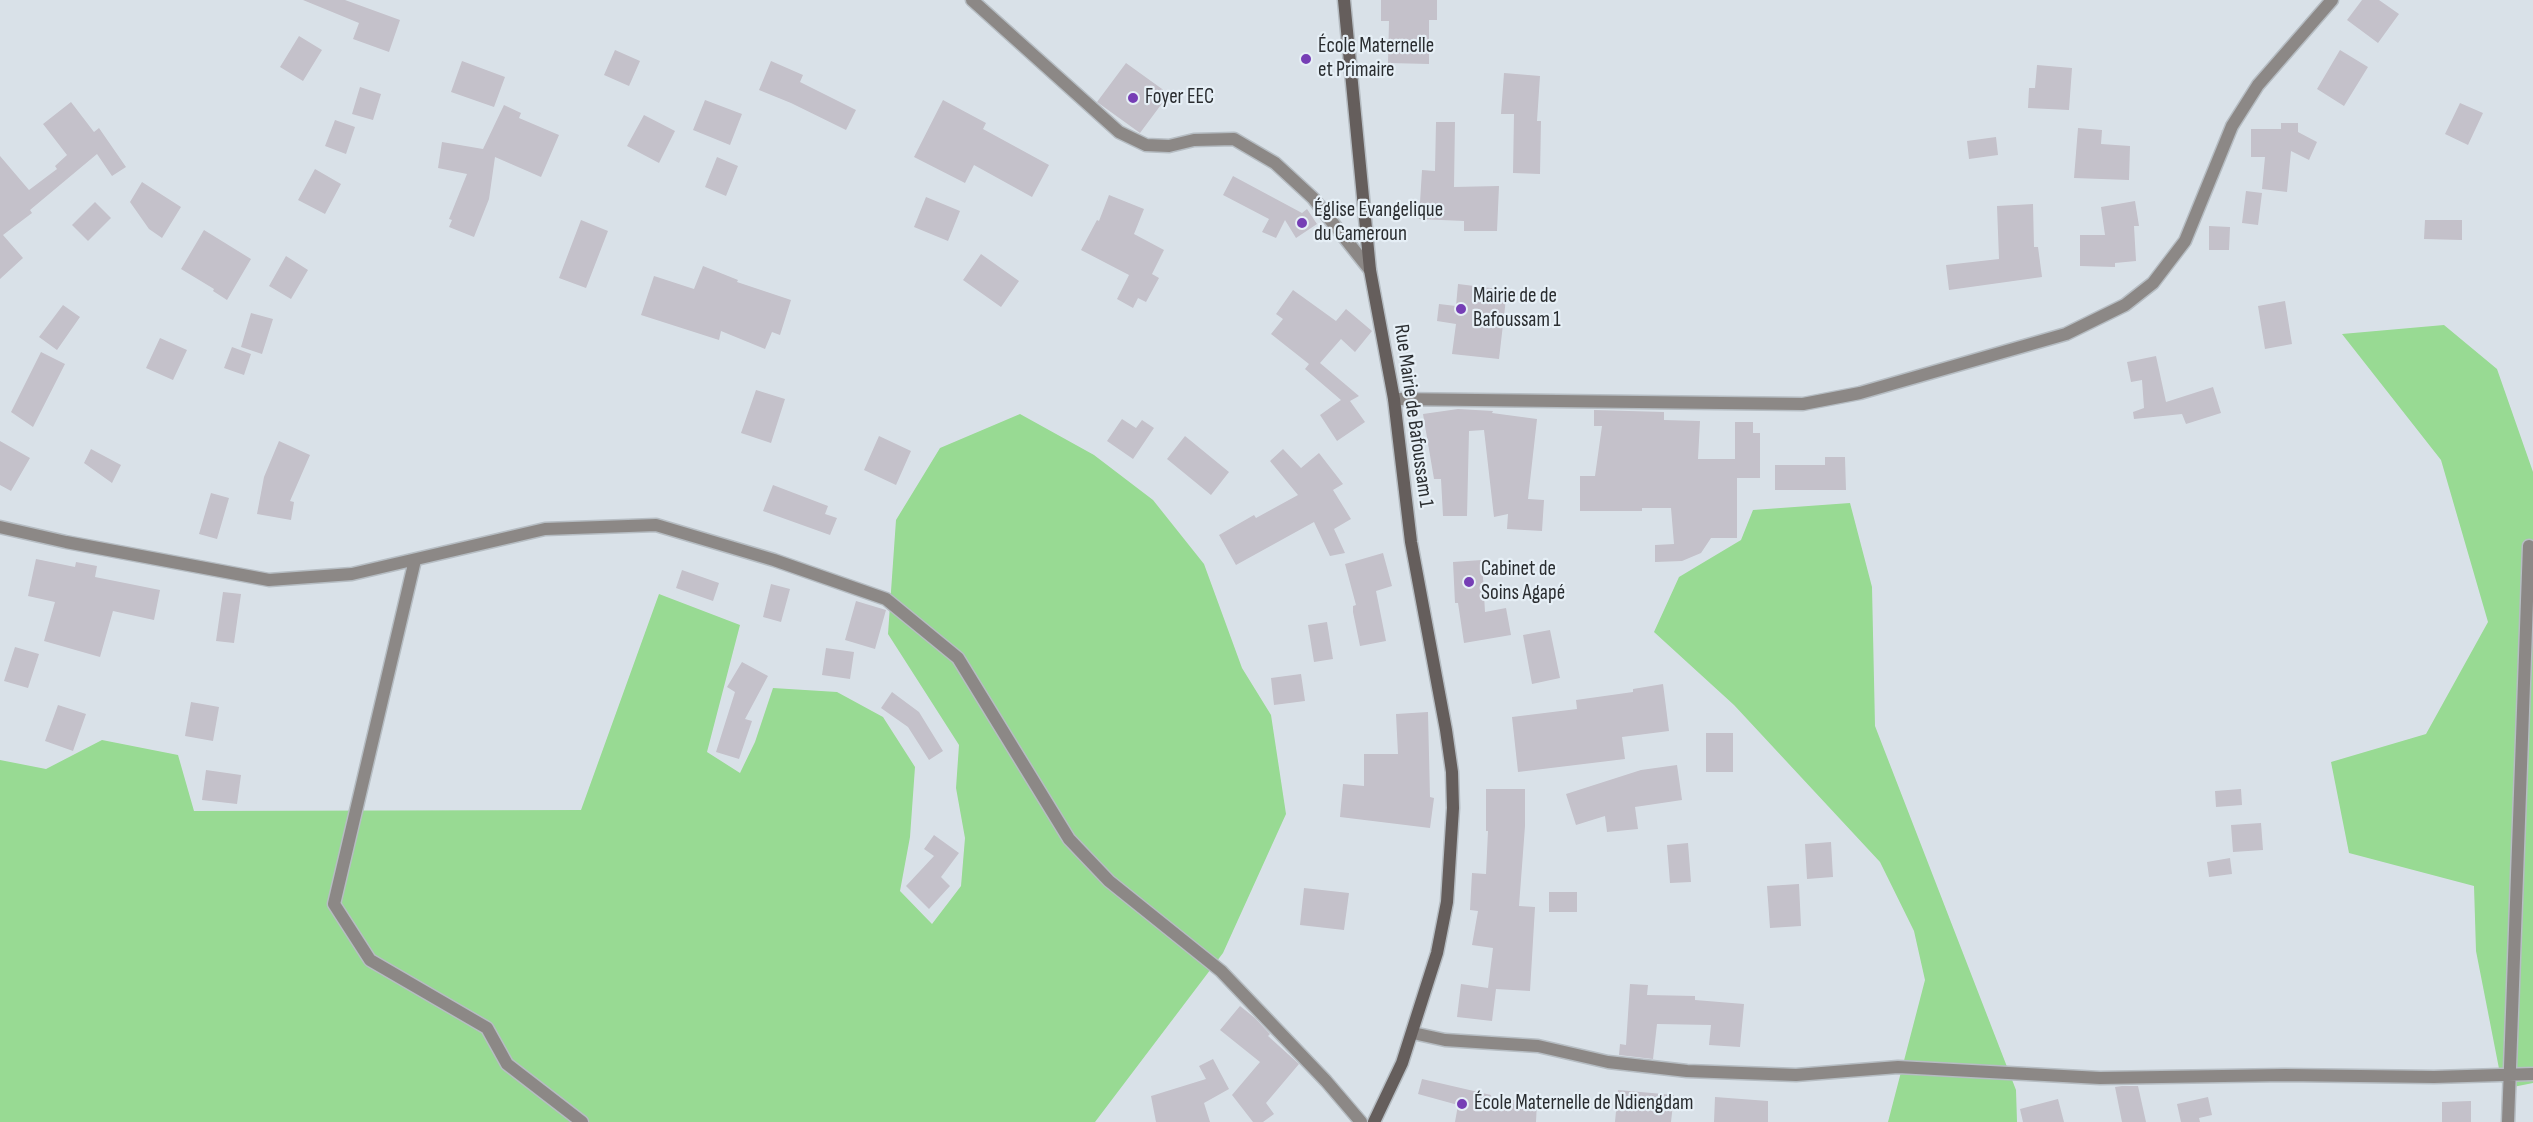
<!DOCTYPE html>
<meta charset="utf-8">
<style>
body{margin:0}
canvas{display:block;background:#d9e1e8}
</style>
<canvas width="2533" height="1122"></canvas>
<script>
const ctx = document.querySelector('canvas').getContext('2d');
ctx.lineJoin = 'round';
function paint(path, color) { ctx.fillStyle = color; ctx.fill(path, 'evenodd'); }
const shape = rows => new Path2D(rows.map(r => 'M' + r).join(''));
function trace(path, color, width, dash) { ctx.strokeStyle = color; ctx.lineWidth = width; ctx.lineCap = dash ? 'butt' : 'round'; ctx.setLineDash(dash || []); ctx.stroke(path); }
function drawText(font, color, halo, rows, align = 'center') {
  ctx.font = font + ' "Sofia Sans Condensed",sans-serif'; ctx.lineWidth = 4.5; ctx.setLineDash([]); ctx.textBaseline = 'middle'; ctx.strokeStyle = halo; ctx.fillStyle = color; for (const [text, x, y, turn = 0] of rows) {
    ctx.save(); ctx.translate(x, y); ctx.rotate((+turn || 0) * Math.PI / 180); ctx.textAlign = isNaN(turn) ? turn : align; if (halo) ctx.strokeText(text, 0, 0); ctx.fillText(text, 0, 0); ctx.restore();
  }
}
paint(shape([
 [2444,325,2497,369,2533,472,2533,1083,2503,1089,2476,951,2474,886,2349,853,2331,762,2426,734,2488,622,2441,460,2342,334],
 [1020,414,1094,455,1153,500,1204,564,1242,668,1271,715,1286,814,1223,953,1095,1122,0,1122,0,760,46,769,102,740,178,755,194,811,581,810,659,594,740,625,707,752,740,773,755,742,773,688,837,692,883,717,915,767,910,837,900,891,932,924,961,886,965,838,956,788,959,745,888,634,896,520,940,448],
 [1850,503,1872,587,1875,726,2016,1090,2017,1122,1888,1122,1925,980,1914,931,1880,862,1734,705,1654,632,1679,577,1741,540,1753,510]
]), '#98da93');
paint(shape([
 [303,0,345,0,400,20,389,52,353,39,359,23],
 [1381,0,1437,0,1437,20,1429,20,1429,64,1388,63,1389,21,1381,21],
 [2362,0,2379,0,2399,14,2378,43,2347,20],
 [299,36,322,50,303,81,280,67],
 [615,50,640,61,629,86,604,75],
 [2340,50,2368,67,2344,106,2317,89],
 [462,61,505,77,494,107,451,92],
 [771,61,803,75,800,82,856,110,846,130,791,103,759,90],
 [1126,63,1169,94,1140,133,1097,102],
 [2037,65,2072,68,2069,110,2028,108,2029,88,2035,88],
 [1504,73,1540,76,1537,121,1541,121,1540,174,1513,173,1514,114,1501,114],
 [360,87,381,94,373,120,352,114],
 [705,100,742,114,730,145,693,130],
 [943,100,986,123,983,129,1049,165,1032,197,974,165,965,183,914,157],
 [71,102,94,132,99,128,126,167,112,176,97,154,30,210,32,213,3,235,23,258,0,279,0,156,29,190,57,169,55,166,67,155,43,124],
 [2460,103,2483,113,2468,145,2445,134],
 [504,105,521,113,519,118,559,135,541,177,495,157,489,199,474,237,449,227,452,220,449,219,467,174,438,168,442,142,483,149],
 [644,115,675,131,659,163,627,146],
 [335,120,355,127,346,154,325,146],
 [1436,122,1455,122,1454,187,1499,186,1497,231,1464,231,1464,221,1419,219,1422,170,1435,171],
 [2281,123,2298,123,2298,132,2317,142,2309,160,2291,151,2287,192,2262,189,2265,157,2251,157,2251,129,2281,129],
 [2078,128,2102,130,2101,144,2130,146,2129,180,2074,178],
 [1996,137,1998,155,1969,159,1967,141],
 [717,157,738,166,726,196,705,187],
 [315,169,341,184,325,214,298,200],
 [1233,176,1302,213,1307,209,1317,224,1296,238,1285,220,1276,238,1262,232,1269,219,1223,195],
 [142,182,181,207,162,238,149,229,130,202],
 [2246,191,2262,193,2258,225,2242,223],
 [1109,195,1144,209,1134,234,1164,250,1152,274,1159,278,1146,302,1138,298,1133,308,1117,299,1129,275,1081,250,1097,220,1099,221],
 [926,197,960,211,948,241,914,227],
 [2135,201,2139,226,2134,226,2136,261,2115,263,2115,267,2080,266,2080,235,2105,235,2101,207],
 [95,202,111,218,88,241,72,225],
 [2033,204,2034,247,2038,247,2042,277,1949,290,1946,265,1999,259,1997,206],
 [581,220,608,231,586,288,559,278],
 [2425,220,2462,220,2462,240,2424,239],
 [2209,226,2230,227,2229,250,2209,250],
 [204,230,251,259,227,300,213,291,214,289,181,269],
 [981,254,1019,281,1001,307,963,280],
 [286,256,308,270,291,299,269,286],
 [703,266,738,280,737,282,791,300,780,335,772,332,765,349,721,331,719,340,641,315,654,276,694,289],
 [1458,284,1507,290,1499,359,1452,354,1456,324,1437,321,1439,304,1456,306],
 [1293,290,1336,321,1346,309,1372,331,1355,352,1341,339,1320,363,1359,396,1350,401,1365,422,1337,441,1320,415,1341,400,1305,369,1309,364,1271,334,1283,319,1276,314],
 [2285,301,2292,344,2265,349,2258,306],
 [63,305,80,317,57,350,39,337],
 [251,313,273,319,262,354,241,347],
 [160,338,187,350,173,380,146,368],
 [232,347,251,354,244,375,224,368],
 [41,352,65,364,33,427,11,412],
 [2156,356,2166,402,2213,387,2221,413,2186,424,2182,414,2134,419,2133,412,2144,408,2142,380,2131,382,2127,362],
 [756,390,785,399,771,443,741,433],
 [1458,409,1493,411,1492,413,1537,419,1528,499,1544,500,1542,531,1507,529,1508,514,1494,517,1484,430,1469,431,1467,516,1443,516,1441,479,1434,479,1423,414],
 [1594,410,1664,412,1664,420,1700,421,1698,459,1735,459,1735,422,1753,422,1753,433,1760,433,1760,478,1737,478,1737,538,1711,538,1701,553,1682,561,1655,562,1655,545,1674,544,1671,508,1642,508,1642,511,1580,511,1580,476,1595,476,1602,426,1594,426],
 [1122,419,1136,428,1142,420,1154,428,1133,459,1107,441],
 [879,436,911,451,896,485,864,470],
 [1185,436,1229,472,1211,495,1167,459],
 [0,441,30,458,11,491,0,485],
 [279,441,310,455,290,501,294,502,291,520,257,514,264,477],
 [91,449,121,465,112,483,84,463],
 [1283,449,1301,468,1319,453,1343,484,1333,490,1351,519,1334,529,1345,553,1330,556,1314,522,1236,565,1219,535,1254,515,1256,518,1298,495,1270,461],
 [1825,457,1845,457,1846,490,1775,490,1775,465,1825,465],
 [773,485,828,506,825,514,837,518,830,535,763,511],
 [211,493,229,498,217,539,199,534],
 [1383,553,1392,586,1376,591,1386,641,1360,646,1353,612,1353,606,1356,605,1345,564],
 [36,559,75,567,76,562,97,566,95,577,160,590,154,620,113,611,100,657,44,641,55,602,28,596],
 [1482,560,1485,612,1506,608,1511,635,1464,643,1458,603,1455,603,1453,562],
 [682,570,719,583,713,601,676,588],
 [771,584,790,589,781,622,763,617],
 [223,592,241,594,234,643,216,641],
 [856,601,886,610,875,649,845,640],
 [1327,622,1333,659,1314,662,1308,625],
 [1550,630,1560,678,1532,684,1523,635],
 [15,647,39,654,28,688,4,681],
 [826,648,854,652,850,679,822,675],
 [742,662,768,676,745,719,752,721,739,759,716,752,735,692,727,687],
 [1301,674,1305,701,1274,705,1271,678],
 [1663,684,1669,731,1622,737,1625,759,1518,772,1512,717,1577,709,1576,700,1633,692,1633,689],
 [892,692,919,712,943,751,929,760,908,727,881,708],
 [191,702,219,707,213,741,185,736],
 [58,705,86,714,73,751,45,741],
 [1428,712,1430,797,1434,798,1430,828,1340,817,1343,784,1364,786,1364,754,1398,754,1396,714],
 [1706,733,1733,733,1733,772,1706,772],
 [1677,765,1682,800,1635,807,1638,829,1607,832,1605,816,1576,825,1566,794,1641,770],
 [206,770,241,775,237,804,202,800],
 [1486,789,1525,789,1525,826,1519,906,1535,907,1530,991,1496,989,1492,1021,1457,1017,1461,984,1488,988,1493,948,1472,945,1478,911,1470,910,1472,873,1486,874,1488,831,1486,831],
 [2241,789,2242,805,2216,807,2215,791],
 [2261,823,2263,850,2233,852,2231,825],
 [934,835,959,853,941,877,950,886,929,909,906,886,934,856,924,849],
 [1831,842,1833,877,1807,879,1805,844],
 [1688,843,1691,882,1670,883,1667,845],
 [2230,858,2232,874,2209,877,2207,862],
 [1799,884,1801,926,1770,928,1767,886],
 [1304,888,1349,893,1344,930,1300,925],
 [1549,892,1577,892,1577,912,1549,912],
 [1630,984,1648,985,1647,995,1695,996,1695,1000,1744,1004,1740,1047,1709,1045,1711,1025,1657,1024,1653,1059,1619,1055,1620,1044,1626,1045],
 [1240,1006,1255,1018,1270,1034,1268,1036,1299,1064,1266,1103,1274,1114,1263,1122,1253,1122,1232,1095,1260,1062,1220,1030],
 [1213,1059,1229,1089,1204,1103,1210,1122,1156,1122,1151,1096,1206,1079,1199,1066],
 [1422,1079,1491,1095,1490,1098,1537,1102,1536,1122,1455,1122,1458,1105,1418,1094],
 [2122,1086,2138,1086,2146,1122,2122,1122,2115,1087],
 [1618,1090,1674,1095,1671,1122,1615,1122],
 [1715,1097,1768,1101,1768,1122,1714,1122],
 [2208,1097,2212,1115,2199,1118,2200,1122,2181,1122,2177,1104],
 [2058,1099,2064,1122,2023,1122,2020,1109],
 [2471,1101,2471,1122,2442,1122,2442,1102]
]), '#c4c1ca');
const street = shape([
 [972,0,1119,132,1146,145,1169,146,1194,140,1234,139,1275,163,1313,198,1370,270],
 [1394,399,1803,404,1860,393,2066,334,2125,305,2153,283,2185,241,2232,126,2258,85,2332,0],
 [0,527,66,542,269,580,352,574,545,529,656,525,774,560,886,599,958,658,1069,839,1109,881,1221,971,1326,1081,1361,1122],
 [415,560,334,904,370,960,487,1028,507,1064,582,1122],
 [1413,1033,1445,1040,1538,1046,1608,1062,1687,1071,1796,1075,1898,1067,2100,1078,2285,1075,2434,1077,2533,1074],
 [2508,1122,2529,546]
]);
const secondary = shape([
 [1344,0,1370,270,1394,399,1411,542,1446,730,1452,772,1453,808,1447,902,1437,953,1402,1063,1374,1122]
]);
trace(street, '#b6bdc3', 15);
trace(secondary, '#b6bdc3', 15);
trace(street, '#8c8886', 12);
trace(secondary, '#655e5c', 12);
for (const [x, y, r, color] of [
 [1306,59,6,"#763eb5"],
 [1133,98,6,"#763eb5"],
 [1302,223,6,"#763eb5"],
 [1461,309,6,"#763eb5"],
 [1469,582,6,"#763eb5"],
 [1462,1104,6,"#763eb5"]
]) { const dot = new Path2D(); dot.arc(x, y, r, 0, 2 * Math.PI); ctx.fillStyle = color; ctx.fill(dot); trace(dot, '#e6eff6', 2); }
drawText('21px', '#2a2d30', '#e6eff6', [
 ["École Maternelle",1318,47],
 ["et Primaire",1318,71],
 ["Foyer EEC",1145,98],
 ["Église Evangelique",1314,211],
 ["du Cameroun",1314,235],
 ["Mairie de de",1473,297],
 ["Bafoussam 1",1473,321],
 ["Cabinet de",1481,570],
 ["Soins Agapé",1481,594],
 ["École Maternelle de Ndiengdam",1474,1104]
], 'left');
drawText('21px', '#2a2d30', '#e6eff6', [
 ["Rue Mairie de Bafoussam 1",1413,416,82]
]);
</script>
